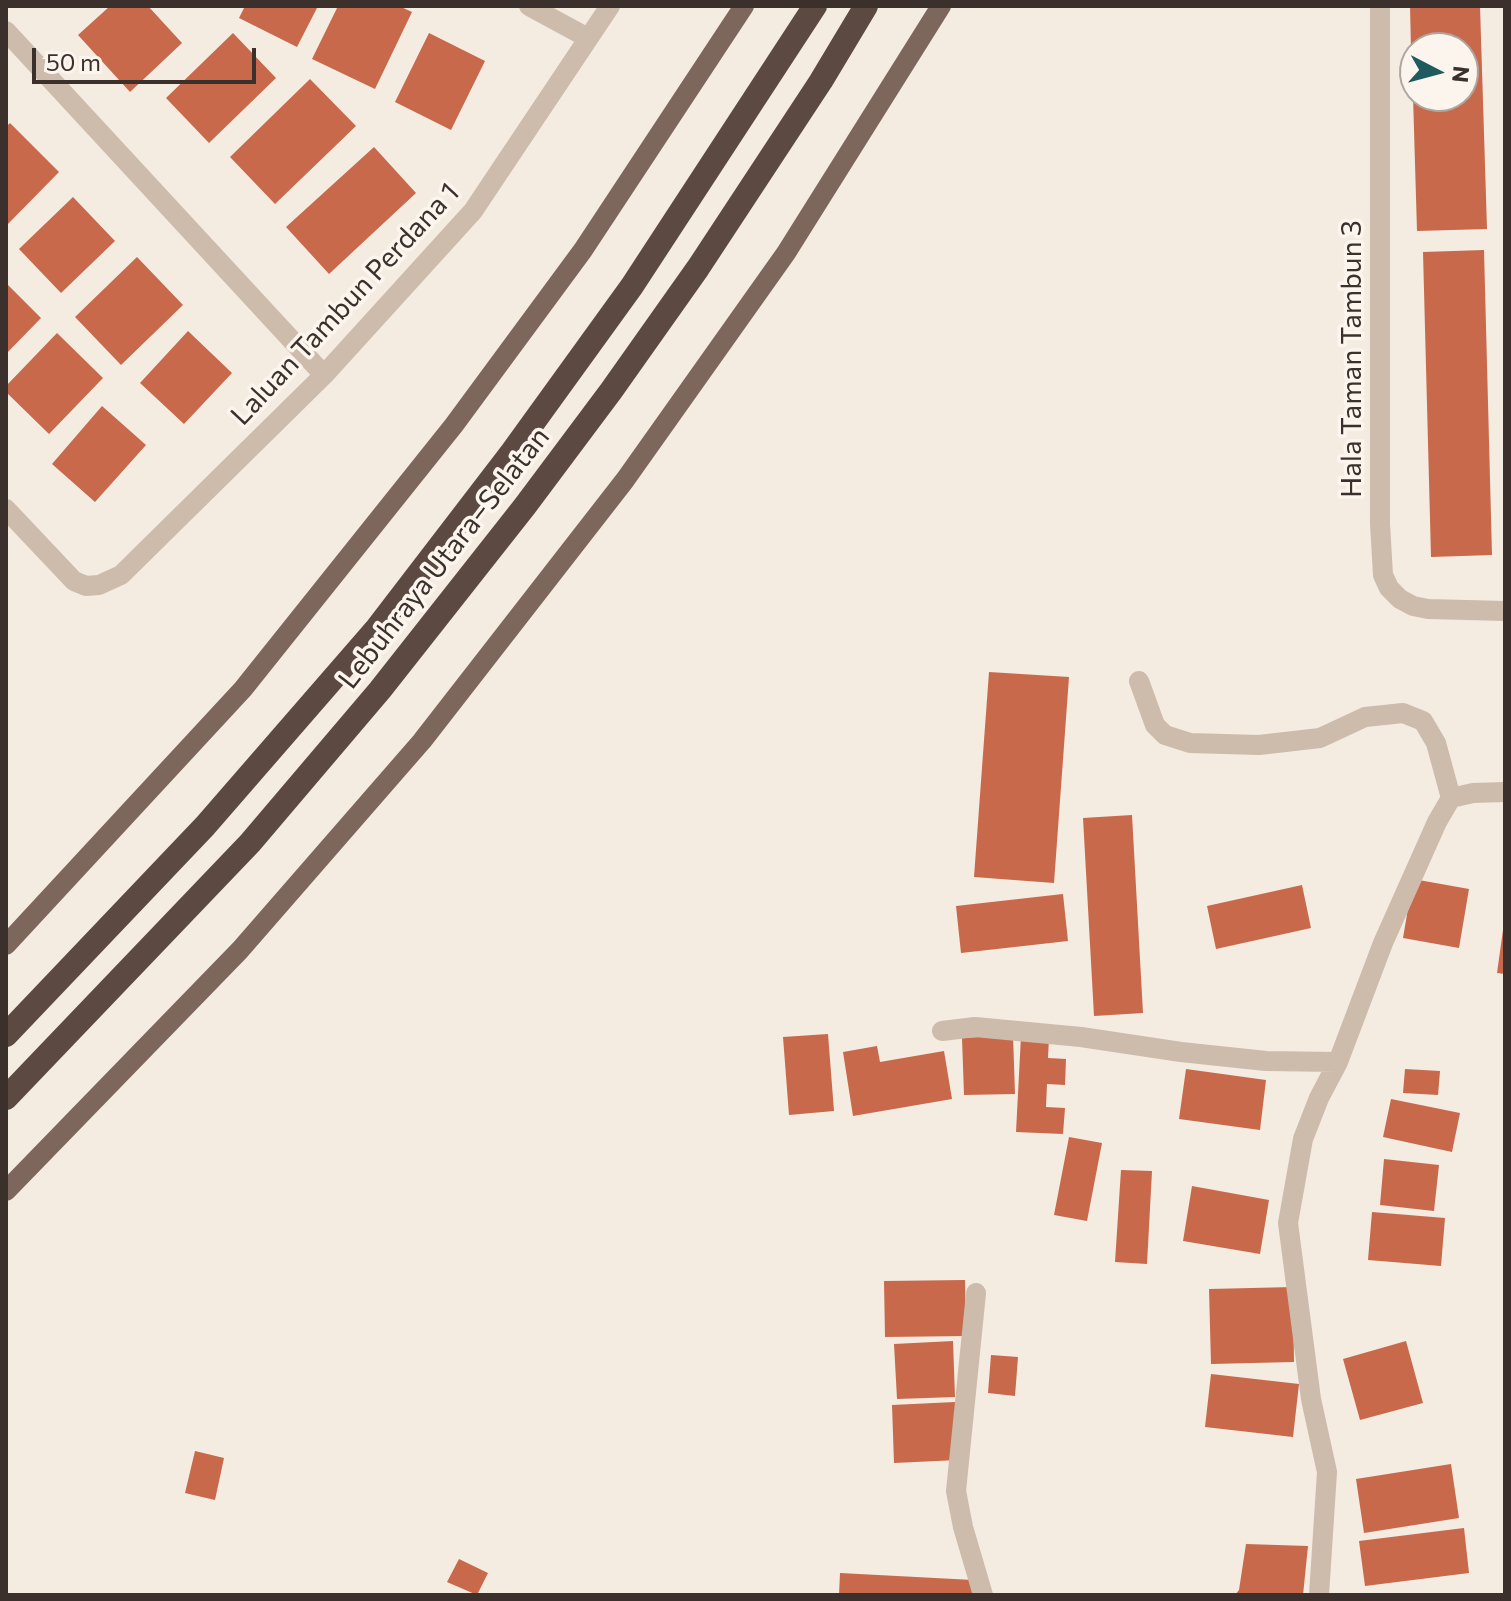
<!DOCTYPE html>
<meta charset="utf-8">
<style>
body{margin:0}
#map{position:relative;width:1511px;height:1601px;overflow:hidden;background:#f4ebe1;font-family:Commissioner,sans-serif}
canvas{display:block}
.frame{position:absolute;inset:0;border:8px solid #3b302b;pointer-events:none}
.north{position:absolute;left:1399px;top:32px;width:80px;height:80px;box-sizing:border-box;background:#fbf5ee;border:2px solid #aea6a0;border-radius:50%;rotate:96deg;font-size:22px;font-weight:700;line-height:32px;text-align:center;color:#3b302b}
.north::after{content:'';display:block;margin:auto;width:28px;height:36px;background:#1f5a5e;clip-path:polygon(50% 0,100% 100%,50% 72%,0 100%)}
.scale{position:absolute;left:32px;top:48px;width:224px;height:36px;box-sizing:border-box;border:4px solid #3b302b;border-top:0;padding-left:10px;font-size:24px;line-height:28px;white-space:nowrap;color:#3b302b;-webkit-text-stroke:6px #fbf5ee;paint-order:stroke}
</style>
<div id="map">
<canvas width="1511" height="1601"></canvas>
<div class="frame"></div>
<div class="north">N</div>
<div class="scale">50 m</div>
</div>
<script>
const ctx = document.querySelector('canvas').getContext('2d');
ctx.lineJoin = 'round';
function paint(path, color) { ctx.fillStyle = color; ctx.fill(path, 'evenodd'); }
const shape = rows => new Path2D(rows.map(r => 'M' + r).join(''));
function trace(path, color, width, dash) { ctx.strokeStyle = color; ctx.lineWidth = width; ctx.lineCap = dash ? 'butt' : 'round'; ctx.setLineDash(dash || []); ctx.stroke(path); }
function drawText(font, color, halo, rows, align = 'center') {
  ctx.font = font + ' Commissioner,sans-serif'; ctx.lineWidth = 7; ctx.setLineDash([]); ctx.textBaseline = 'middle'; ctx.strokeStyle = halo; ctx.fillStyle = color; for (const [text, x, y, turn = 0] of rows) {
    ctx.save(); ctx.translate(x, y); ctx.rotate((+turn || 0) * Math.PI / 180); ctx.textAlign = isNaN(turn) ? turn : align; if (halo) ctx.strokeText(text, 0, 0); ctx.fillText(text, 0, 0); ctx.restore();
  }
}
paint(shape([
 [110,6,148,6,182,43,130,92,78,35],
 [245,6,318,6,297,47,239,18],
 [338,6,399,6,412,12,375,89,312,59],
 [1410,6,1480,6,1487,229,1417,231,1413,96,1463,96,1463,48,1415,48,1415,92,1412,92],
 [233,33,276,78,209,143,166,98],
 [429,33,485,61,451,130,395,102],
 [310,79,356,126,275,204,230,157],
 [10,123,59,172,6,226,6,127],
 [374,147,416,193,329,274,286,227],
 [73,197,115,241,61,293,19,249],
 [1484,250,1492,555,1431,557,1423,252],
 [137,257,183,305,121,365,75,317],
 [6,283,41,318,6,354],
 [188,331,232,373,184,424,140,383],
 [57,333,103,378,49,434,6,392,6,386],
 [102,406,146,445,95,502,52,464],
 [989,672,1069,677,1054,883,974,877],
 [1132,815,1143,1013,1094,1016,1083,818],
 [1413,879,1469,889,1459,948,1403,938],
 [1302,885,1311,928,1216,949,1207,906],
 [1063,894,1068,941,961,953,956,906],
 [1503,930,1505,931,1505,974,1497,973],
 [828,1034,834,1111,789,1115,783,1037],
 [1013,1035,1015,1094,964,1095,962,1038],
 [1021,1036,1049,1038,1048,1058,1066,1059,1065,1085,1047,1084,1046,1107,1065,1108,1063,1134,1016,1132],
 [877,1046,880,1062,944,1051,952,1099,853,1116,843,1052],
 [1186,1069,1266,1080,1260,1130,1179,1119],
 [1405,1069,1440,1071,1438,1095,1403,1093],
 [1391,1099,1460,1113,1452,1152,1383,1137],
 [1069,1137,1102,1143,1087,1221,1054,1215],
 [1384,1159,1439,1165,1434,1211,1380,1205],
 [1121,1170,1152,1171,1147,1264,1115,1262],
 [1192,1186,1269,1200,1260,1254,1183,1241],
 [1372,1212,1445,1218,1441,1266,1368,1260],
 [965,1280,966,1336,885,1337,884,1281],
 [1293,1287,1294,1362,1211,1364,1209,1289],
 [953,1341,955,1397,897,1399,894,1344],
 [1406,1341,1423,1403,1360,1420,1343,1359],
 [991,1355,1018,1357,1015,1396,988,1393],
 [1211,1374,1299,1384,1293,1437,1205,1427],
 [955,1402,958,1460,894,1463,892,1405],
 [195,1451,224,1458,215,1500,185,1493],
 [1451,1464,1459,1518,1364,1533,1356,1479],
 [1464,1528,1469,1573,1365,1586,1359,1541],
 [1246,1544,1308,1546,1303,1595,1235,1595,1239,1590],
 [459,1559,488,1573,477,1595,447,1582],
 [840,1573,973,1580,972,1595,839,1595]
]), '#c8694b');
trace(shape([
 [529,6,588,38],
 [1380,6,1380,524,1383,575,1389,588,1400,599,1413,606,1428,609,1505,611],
 [6,31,324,375],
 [6,509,74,581,86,586,99,585,121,575,324,375,473,211,610,6],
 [1139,681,1155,725,1165,735,1190,743,1259,745,1320,738,1365,717,1403,713,1423,721,1436,743,1451,798],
 [942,1031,975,1027,1081,1037,1181,1052,1266,1061,1338,1062],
 [976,1293,956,1491,963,1527,983,1595],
 [1319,1595,1327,1472,1311,1399,1288,1223,1303,1139,1319,1098,1338,1062,1383,943,1437,822,1451,798,1473,793,1505,792]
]), '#cdbbac', 20);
trace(shape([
 [6,945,243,689,454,425,583,250,744,6],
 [6,1191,240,950,422,741,625,480,786,253,941,6]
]), '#7d675c', 20);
trace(shape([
 [6,1035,205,826,377,628,512,452,632,286,815,6],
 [6,1098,250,843,380,690,525,506,611,391,698,268,821,81,866,6]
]), '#5c4a42', 24);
drawText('28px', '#3b302b', '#fbf5ee', [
 ["Laluan Tambun Perdana 1",345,304,-47],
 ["Hala Taman Tambun 3",1352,359,-90],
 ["Lebuhraya Utara–Selatan",444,558,-52]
]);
</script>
